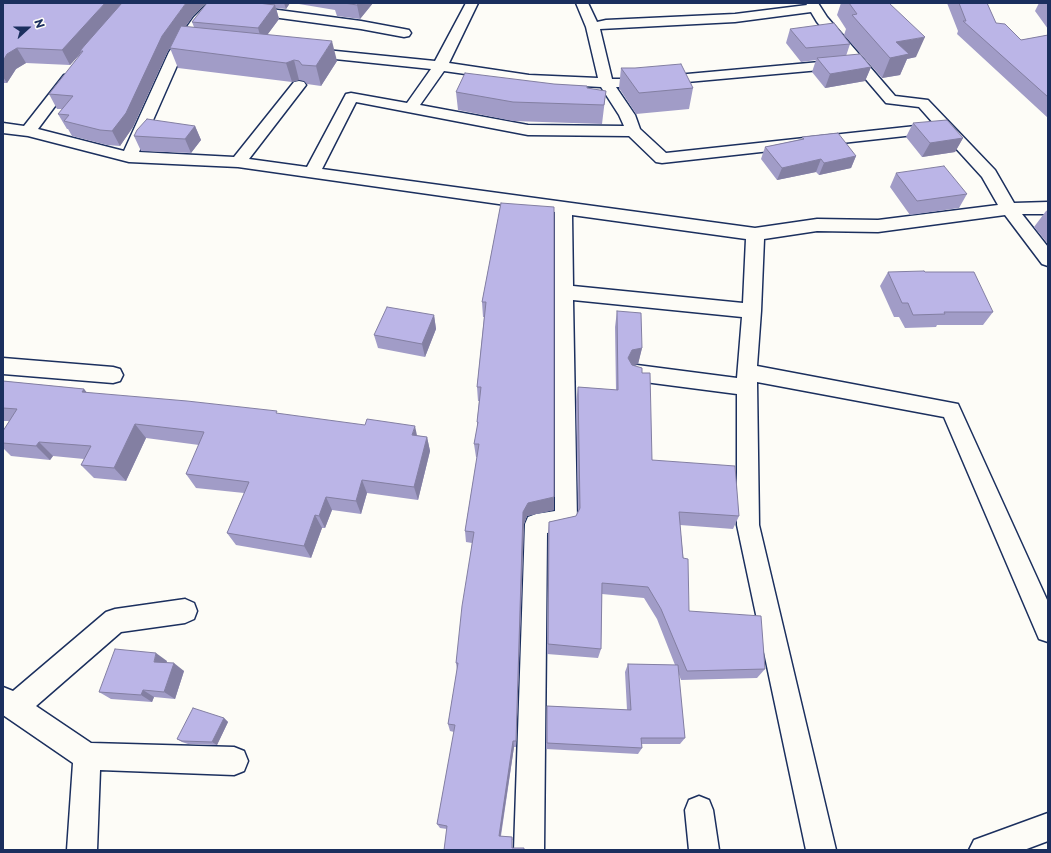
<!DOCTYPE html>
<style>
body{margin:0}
#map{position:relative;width:1051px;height:853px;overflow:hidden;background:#fdfcf7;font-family:"Playpen Sans",sans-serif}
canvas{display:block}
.frame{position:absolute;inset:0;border:4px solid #1b2f5e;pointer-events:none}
.north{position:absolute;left:8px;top:8px;width:40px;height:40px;-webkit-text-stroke:3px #fdfcf7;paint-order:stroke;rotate:69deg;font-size:11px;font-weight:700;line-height:16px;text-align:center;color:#1b2f5e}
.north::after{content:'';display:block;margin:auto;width:14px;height:18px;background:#1b2f5e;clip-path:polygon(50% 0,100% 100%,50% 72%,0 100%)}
</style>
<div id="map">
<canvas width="1051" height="853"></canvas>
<div class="frame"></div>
<div class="north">N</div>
</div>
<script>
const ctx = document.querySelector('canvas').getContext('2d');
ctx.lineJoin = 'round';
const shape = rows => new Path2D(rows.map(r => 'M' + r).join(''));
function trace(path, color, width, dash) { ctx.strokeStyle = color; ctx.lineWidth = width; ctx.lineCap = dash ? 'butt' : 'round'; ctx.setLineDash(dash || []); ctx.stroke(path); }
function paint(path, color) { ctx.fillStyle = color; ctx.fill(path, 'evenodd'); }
const minor = shape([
 [208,3,221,3,204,23,183,52,139,152,234,157,294,82,299,81,304,82,306,85,249,159,307,167,346,94,351,93,407,103,431,69,306,56,301,55,299,52,301,49,306,48,435,61,466,3,478,3,449,63,529,75,598,78,586,27,576,3,588,3,597,22,606,20,735,14,807,5,806,3,818,3,827,17,895,96,928,100,995,170,1014,203,1048,202,1048,214,1022,214,1048,247,1048,266,1042,264,1005,215,878,232,817,231,764,239,761,311,757,366,958,404,1048,602,1048,642,1039,639,944,417,757,382,759,525,836,850,806,850,737,525,737,394,637,381,630,379,627,373,630,367,637,365,737,378,742,317,573,300,577,520,574,527,566,530,547,533,544,850,514,850,525,524,528,517,536,514,555,511,555,212,238,167,129,162,28,136,3,133,3,123,24,126,64,75,69,74,74,75,76,78,38,129,124,151,169,52,194,17,208,3],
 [811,12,817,22,886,103,919,107,934,124,666,153,640,129,635,115,616,87,632,87,842,68,847,67,849,64,847,61,842,60,632,79,612,79,600,29,735,22,811,12],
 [444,71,529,83,601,87,619,115,624,126,528,125,420,105,444,71],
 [356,102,528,135,629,136,656,162,662,163,941,132,982,177,998,205,878,220,817,219,755,228,322,169,356,102],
 [572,215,746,239,743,303,573,286,572,215],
 [248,6,361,21,404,29,409,30,411,33,409,36,404,37,361,29,243,13,241,10,243,7,248,6],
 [3,358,113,367,120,369,123,375,120,381,113,383,3,374,3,358],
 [185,599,194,603,197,611,194,619,185,623,121,632,36,706,91,743,234,747,244,751,248,761,244,771,234,775,100,770,97,850,67,850,73,763,3,715,3,687,13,691,106,612,115,609,185,599],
 [699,796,709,800,713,810,719,850,689,850,685,810,689,800,699,796],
 [1048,813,1048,841,1024,850,969,850,974,840,1048,813]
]);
trace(minor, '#1b2f5e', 3);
paint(minor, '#fdfcf7');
paint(shape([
 [3,3,193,16,185,27,194,27,192,22,207,3,290,3,286,9,276,8,279,19,267,35,337,61,321,86,307,84,304,81,299,80,292,82,178,68,170,48,168,51,133,127,120,146,107,145,72,136,68,129,67,129,58,114,62,109,57,109,49,94,81,54,81,53,70,65,26,63,16,69,7,83,3,83],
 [293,3,373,3,360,19,337,16,335,10],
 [841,3,889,3,916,57,907,59,900,75,882,78,844,35,846,29,837,15],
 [947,3,987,3,996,23,1021,40,1048,35,1048,118,957,34,958,31],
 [1039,3,1048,3,1048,29,1035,11],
 [790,29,850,44,846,56,871,67,865,81,825,88,812,72,816,60,801,62,786,43],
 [621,68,635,68,693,88,689,109,636,114,619,88],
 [587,88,606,91,602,124,513,121,458,110,456,92],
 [913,123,963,138,955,152,922,157,906,137],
 [195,126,201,140,191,153,141,151,134,136],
 [802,137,856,156,851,168,819,175,816,172,777,180,761,159,765,147,802,139],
 [896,173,967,194,959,208,910,215,890,187],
 [501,203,554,510,527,516,524,524,516,747,514,747,501,836,512,837,513,840,444,850,447,829,440,828,437,824,454,732,450,731,448,724,457,670,456,663,472,543,466,542,465,531,477,457,476,457,474,444,477,428,477,422,479,401,478,401,477,387,484,317,483,317,482,302],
 [1048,210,1048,244,1034,227,1046,211],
 [888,272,925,272,993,312,983,325,937,325,936,327,905,328,899,317,894,317,880,286],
 [617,311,642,348,638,364,632,365,642,373,652,460,739,516,733,529,680,525,689,611,765,669,757,678,681,680,678,672,685,738,680,744,642,744,642,748,638,754,546,749,547,706,627,710,625,672,628,664,675,665,657,619,644,598,602,594,601,649,598,658,547,654,548,534,549,522,576,516,578,511,576,402,578,387,616,390,615,327],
 [434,315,436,329,425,357,378,348,374,335],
 [3,381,84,389,87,393,278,414,427,437,430,451,418,500,367,493,361,514,332,510,325,528,322,528,311,558,236,545,227,533,244,493,196,488,186,474,199,445,146,438,126,481,94,478,81,465,84,459,53,456,50,460,11,456,3,448,3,431,9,421,3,421],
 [167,661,166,663,184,671,175,699,154,697,152,702,111,699,99,692],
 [224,718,228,722,217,745,188,744,182,742,177,739]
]), '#a19cc7');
paint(shape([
 [105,3,124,3,80,51,81,53,70,65,62,50],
 [186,3,206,3,193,16,168,51,133,127,120,146,112,131,162,36],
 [284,3,290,3,286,9],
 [359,3,373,3,360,19,357,5],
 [275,5,279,19,262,42,258,28],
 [925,37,916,57,907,59,900,75,882,78,890,58,896,42],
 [332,41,337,61,321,86,316,66],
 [17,48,26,63,16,69,7,83,3,77,3,61,7,54],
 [294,60,299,80,292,82,286,63],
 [871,67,865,81,825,88,830,74],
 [195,126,201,140,191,153,185,139],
 [963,138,955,152,922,157,930,143],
 [856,156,851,168,819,175,824,163],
 [821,159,816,172,777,180,782,168],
 [434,315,436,329,425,357,422,344],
 [642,348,638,364,630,366,628,358,632,350],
 [84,389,96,404,82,392],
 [135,424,146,438,126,481,114,468],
 [415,426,418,440,412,435],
 [427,437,430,451,418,500,414,487],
 [39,442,53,456,50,460,36,446],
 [362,480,367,493,361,514,356,501],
 [326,497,332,510,325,528,319,516],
 [554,497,554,510,527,516,524,524,516,747,516,741,523,512,528,503],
 [315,515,322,528,311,558,304,546],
 [156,653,167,661,164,669,154,662],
 [174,663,184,671,175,699,164,692],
 [143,690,154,697,152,702,141,695],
 [224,718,228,722,217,745,212,742],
 [513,741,514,747,500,839,499,836]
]), '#837fa2');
const building = shape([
 [3,3,105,3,62,50,17,48,7,54,3,61,3,3],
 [122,3,186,3,162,36,126,113,112,131,100,130,64,121,69,115,58,114,73,96,49,94,83,51,80,51,85,45,122,3],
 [207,3,258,3,275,5,258,28,192,22,207,3],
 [344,3,359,3,357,5,344,3],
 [849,3,889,3,925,37,896,42,909,54,890,58,852,15,857,14,849,3],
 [959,3,987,3,996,23,1005,24,1021,40,1048,35,1048,97,963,21,966,21,959,3],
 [834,23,850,44,806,48,790,29,834,23],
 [181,26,332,41,316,66,302,65,299,61,294,60,286,63,170,48,181,26],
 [860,54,871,67,830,74,817,58,860,54],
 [681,64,693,88,639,93,621,68,635,68,681,64],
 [465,73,554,84,587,86,587,88,606,91,604,105,513,102,456,92,465,73],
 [147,119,195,126,185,139,134,136,137,130,147,119],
 [947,120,963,138,930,143,913,123,947,120],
 [838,133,856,156,824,163,821,159,782,168,765,147,804,139,802,137,838,133],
 [944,166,967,194,917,201,896,173,944,166],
 [501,203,554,207,554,497,528,503,523,512,516,741,513,741,499,836,512,837,512,848,524,848,524,850,444,850,447,826,437,824,455,725,448,724,458,663,456,663,462,606,474,532,465,531,479,444,474,444,478,422,477,422,481,387,477,387,486,302,482,302,501,203],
 [924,271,925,272,974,272,993,312,944,312,945,314,913,315,908,303,902,303,888,272,924,271],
 [387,307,434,315,422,344,374,335,387,307],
 [617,311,641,313,642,348,632,350,628,358,632,365,642,368,642,373,650,373,652,460,735,466,739,516,679,512,683,558,688,559,689,611,761,616,765,669,687,671,661,609,648,587,602,583,601,649,548,644,549,522,576,516,580,508,578,387,618,390,617,311],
 [3,381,84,389,82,392,187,401,277,411,276,413,365,425,367,419,415,426,412,435,427,437,414,487,362,480,356,501,326,497,319,516,315,515,304,546,227,533,249,482,186,474,204,432,135,424,114,468,81,465,91,446,39,442,36,446,3,443,3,431,17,409,3,408,3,381],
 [115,649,156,653,154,662,174,663,164,692,143,690,141,695,99,692,115,649],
 [628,664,678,665,685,738,641,738,642,748,547,743,547,706,631,710,628,664],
 [193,708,224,718,212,742,182,741,177,739,193,708]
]);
paint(building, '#bbb5e7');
trace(building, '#837fa2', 1);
</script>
